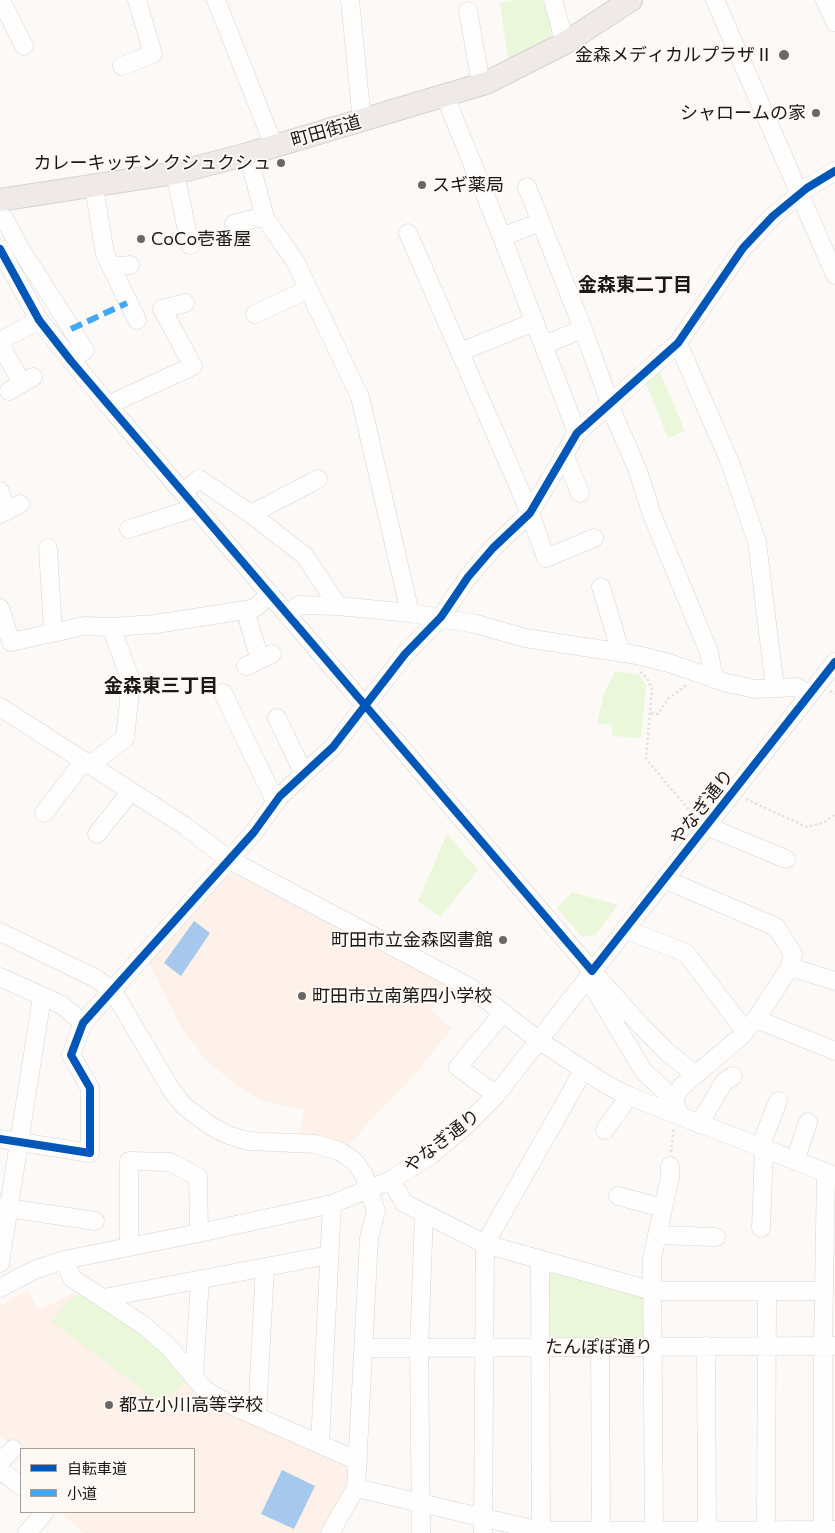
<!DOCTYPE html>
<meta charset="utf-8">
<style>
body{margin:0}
#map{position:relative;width:835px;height:1533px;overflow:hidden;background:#fcf9f7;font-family:Commissioner,"Noto Sans JP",sans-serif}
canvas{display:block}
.legend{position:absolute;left:20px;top:1448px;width:175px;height:65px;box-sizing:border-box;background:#fef9f5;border:1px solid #a49f9c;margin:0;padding:6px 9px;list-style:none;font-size:15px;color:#1c1816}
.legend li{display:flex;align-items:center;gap:10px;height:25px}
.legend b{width:25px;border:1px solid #a49f9c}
</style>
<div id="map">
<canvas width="835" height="1533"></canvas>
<ul class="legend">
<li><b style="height:6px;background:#0057b8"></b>自転車道</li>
<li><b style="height:6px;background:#3fa9f5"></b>小道</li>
</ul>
</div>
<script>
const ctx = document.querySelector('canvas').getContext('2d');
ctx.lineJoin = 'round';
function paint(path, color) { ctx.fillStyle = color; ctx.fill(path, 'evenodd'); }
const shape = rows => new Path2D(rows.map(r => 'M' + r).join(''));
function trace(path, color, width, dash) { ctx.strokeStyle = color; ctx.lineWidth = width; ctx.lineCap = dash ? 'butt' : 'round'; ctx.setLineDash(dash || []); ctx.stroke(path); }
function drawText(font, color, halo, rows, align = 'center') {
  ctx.font = font + ' Commissioner,"Noto Sans JP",sans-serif'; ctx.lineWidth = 4; ctx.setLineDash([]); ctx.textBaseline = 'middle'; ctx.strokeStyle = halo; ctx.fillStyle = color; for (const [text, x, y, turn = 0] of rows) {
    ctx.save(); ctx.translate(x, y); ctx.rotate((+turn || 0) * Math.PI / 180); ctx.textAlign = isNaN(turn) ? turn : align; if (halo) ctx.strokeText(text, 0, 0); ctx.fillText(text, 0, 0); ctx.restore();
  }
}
paint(shape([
 [240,872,446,982,431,1011,452,1028,416,1073,374,1116,353,1141,350,1149,316,1136,299,1134,304,1110,261,1100,236,1085,206,1060,182,1029,147,960,220,875],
 [28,1290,38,1310,79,1291,138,1330,189,1380,338,1459,350,1472,344,1492,320,1533,83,1533,60,1512,194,1512,194,1449,21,1449,21,1452,0,1436,0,1306]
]), '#fdf1e9');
paint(shape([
 [517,0,547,0,554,29,551,38,508,60,500,3],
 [659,370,685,431,668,438,645,381],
 [615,671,638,674,646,685,641,738,613,736,611,725,597,723,604,694],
 [447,834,478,870,440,917,418,901],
 [572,892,618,905,595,935,582,937,557,908],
 [550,1267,643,1292,647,1299,648,1336,643,1341,553,1341,547,1336,546,1271],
 [81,1295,131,1328,106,1362,52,1322,69,1300],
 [132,1328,161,1351,188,1381,165,1399,163,1405,107,1363]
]), '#eaf7da');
paint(shape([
 [194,921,210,933,181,976,164,963],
 [282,1470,315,1486,294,1529,261,1514]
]), '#a5c8ec');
const minor = shape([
 [1,0,24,46],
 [216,0,274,146],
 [350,0,362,121],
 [553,0,565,43],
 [715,0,835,275],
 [825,0,835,22],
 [468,11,481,84],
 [122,66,153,54,137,0],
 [445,96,502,237,577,433],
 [248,154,265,218,295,261,360,397,410,613,338,606,299,605,288,615],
 [175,173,190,245],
 [94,187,105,254,137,320],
 [527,187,583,329,610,403],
 [4,218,20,248,85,350,71,361],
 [234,224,264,216],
 [408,233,530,513,546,558,594,538],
 [502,237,540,222],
 [0,249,39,320,108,405,592,971,643,1028,666,1051,694,1074],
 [111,267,130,265],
 [255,314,309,289],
 [0,341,39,320],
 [678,343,731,465,757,542,775,688],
 [0,344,22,383],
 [543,345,583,329],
 [460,352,534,322],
 [9,391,33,377],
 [609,404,638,471,652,515,709,652,714,679],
 [108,405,193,366,162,309,185,303],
 [564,454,580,493],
 [0,491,7,511],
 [183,493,199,479,251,514,305,556,338,606],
 [0,514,20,504],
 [251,514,318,479],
 [129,529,195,508],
 [48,548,53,632],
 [601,587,621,653],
 [0,608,11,642,84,626,111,627,156,624,245,610,255,608,270,594],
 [245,610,260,660],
 [410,613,476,624,525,638,637,655,669,663,727,683,755,689,797,687,809,695],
 [246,666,272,654],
 [223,693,275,801],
 [0,707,185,826,228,859,471,988,538,1040,607,1085,629,1096,835,1176],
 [277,718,304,774],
 [90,765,125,738,131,681,111,627],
 [44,813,84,761],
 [706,826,786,859],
 [97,834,131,791],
 [664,879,776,927,793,954,790,967,756,1019,739,1038,681,1087,674,1099],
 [625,929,686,953,745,1031],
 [0,932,95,978,113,991,172,1091,184,1106,211,1126,228,1135,248,1141,315,1144,339,1151,354,1161,364,1175,376,1211,369,1238,356,1488,330,1533],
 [790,967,835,981],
 [592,974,595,990,644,1072,674,1099,677,1108],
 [0,977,62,1005,83,1023],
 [756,1019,835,1051],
 [496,1095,458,1067,503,1013],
 [699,1124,724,1082,733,1076],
 [605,1130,629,1096],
 [0,1139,90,1153,90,1088,71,1055,83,1023,254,832,280,796,333,747,405,654,441,617,468,577,493,548,530,513,577,433,678,343,743,248,773,216,807,188,835,171],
 [760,1147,778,1101],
 [795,1161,808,1122],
 [391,1180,404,1203,485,1244,653,1291,824,1291],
 [618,1196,663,1208],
 [0,1207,95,1221],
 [761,1228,764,1149],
 [657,1235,716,1237],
 [129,1247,129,1161,170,1162,198,1177,199,1233],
 [64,1260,72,1278,143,1325,168,1346,205,1390,235,1407,358,1461],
 [540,1260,541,1533],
 [0,1263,42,997],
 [0,1288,34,1270,64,1260,199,1233,332,1204,391,1180,431,1155,465,1126,496,1095,835,662],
 [103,1298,329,1255],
 [706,1346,707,1530],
 [600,1347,601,1533],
 [364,1348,835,1346],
 [194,1375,200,1279],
 [257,1416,265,1267],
 [320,1444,332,1204],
 [0,1462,13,1449],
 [0,1470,21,1486],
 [356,1488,541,1531,835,1530],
 [766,1530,767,1291],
 [654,1531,652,1258,670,1177,670,1166],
 [27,1533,45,1512],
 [421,1533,419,1348,424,1214],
 [483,1533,485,1244,583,1071],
 [823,1533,823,1346,826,1173]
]);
const major = shape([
 [0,200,175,173,248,154,486,83,565,43,631,0]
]);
trace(minor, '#d8d4d1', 19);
trace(major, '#d5d3d2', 24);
trace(shape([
 [640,672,647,678,652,689,646,759,696,818],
 [830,691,835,694],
 [651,713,658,714,668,699,688,684],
 [746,799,807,827,825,822,835,814],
 [671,1152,674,1128]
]), '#e4e3e2', 2.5, [2.5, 2.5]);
trace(minor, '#fffefe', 18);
trace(major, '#efeae7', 22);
trace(shape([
 [71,329,127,303]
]), '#3fa9f5', 6, [12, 6]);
trace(shape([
 [0,249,39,320,71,361,592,971,835,662],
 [0,1139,90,1153,90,1088,71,1055,83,1023,254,832,280,796,333,747,405,654,441,617,468,577,493,548,530,513,577,433,678,343,743,248,773,216,807,188,835,171]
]), '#0057b8', 8);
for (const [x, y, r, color] of [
 [784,55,6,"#6a6765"],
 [816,113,5,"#6a6765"],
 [281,163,5,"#6a6765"],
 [422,185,5,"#6a6765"],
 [141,239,5,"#6a6765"],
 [503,940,5,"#6a6765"],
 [302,996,5,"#6a6765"],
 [109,1405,5,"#6a6765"]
]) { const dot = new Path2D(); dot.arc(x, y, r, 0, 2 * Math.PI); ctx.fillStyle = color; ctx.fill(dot); trace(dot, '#fef9f5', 2); }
drawText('18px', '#1c1816', '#fef9f5', [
 ["金森メディカルプラザⅡ",773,55],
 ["シャロームの家",806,113],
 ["カレーキッチン クシュクシュ",271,163],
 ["スギ薬局",432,185,"left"],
 ["CoCo壱番屋",151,239,"left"],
 ["町田市立金森図書館",493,940],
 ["町田市立南第四小学校",312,996,"left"],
 ["都立小川高等学校",119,1405,"left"]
], 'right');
drawText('18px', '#1c1816', '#fef9f5', [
 ["町田街道",326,131,-16],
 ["やなぎ通り",702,807,-52],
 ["やなぎ通り",442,1141,-38],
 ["たんぽぽ通り",599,1347]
]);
drawText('bold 19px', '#1c1816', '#fef9f5', [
 ["金森東二丁目",635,285],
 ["金森東三丁目",161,686]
]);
</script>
